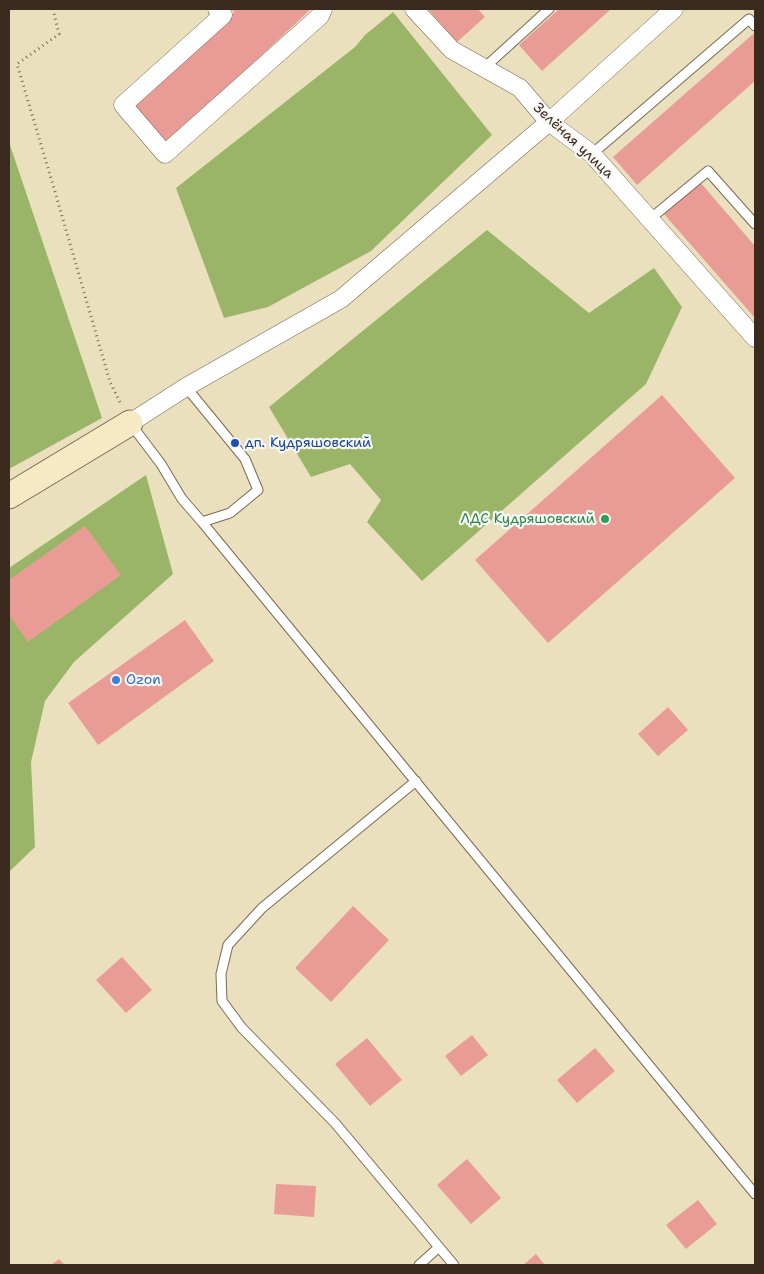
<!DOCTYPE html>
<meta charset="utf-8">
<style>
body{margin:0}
#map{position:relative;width:764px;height:1274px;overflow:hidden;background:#ebe0be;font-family:"Shantell Sans",sans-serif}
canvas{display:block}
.frame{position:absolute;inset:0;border:10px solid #3b2a1e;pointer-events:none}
</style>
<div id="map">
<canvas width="764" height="1274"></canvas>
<div class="frame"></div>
</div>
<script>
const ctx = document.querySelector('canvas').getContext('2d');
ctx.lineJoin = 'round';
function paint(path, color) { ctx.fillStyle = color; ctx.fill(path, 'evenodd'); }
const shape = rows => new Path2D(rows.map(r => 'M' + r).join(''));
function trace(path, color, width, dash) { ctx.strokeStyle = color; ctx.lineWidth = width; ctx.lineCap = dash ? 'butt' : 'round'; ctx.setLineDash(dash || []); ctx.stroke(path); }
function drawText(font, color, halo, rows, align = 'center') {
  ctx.font = font + ' "Shantell Sans",sans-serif'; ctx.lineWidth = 4.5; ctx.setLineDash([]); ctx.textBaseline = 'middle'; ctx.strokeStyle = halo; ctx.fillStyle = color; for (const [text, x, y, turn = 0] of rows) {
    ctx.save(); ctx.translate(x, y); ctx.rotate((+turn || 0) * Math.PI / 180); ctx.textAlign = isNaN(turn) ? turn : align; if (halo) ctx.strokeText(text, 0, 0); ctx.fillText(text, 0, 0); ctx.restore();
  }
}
paint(shape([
 [393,12,492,135,371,251,268,307,224,318,176,188,355,47,365,35],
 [9,142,102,418,9,469],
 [487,230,589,313,654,268,682,307,646,384,422,581,367,522,381,500,350,464,311,477,269,407],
 [146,475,173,574,74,662,45,701,31,762,35,847,9,872,9,568]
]), '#9ab567');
paint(shape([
 [231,9,311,9,167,144,132,103,234,12],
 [428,9,478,9,485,17,457,42],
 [559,9,611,9,542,71,519,45],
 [753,34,755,36,755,81,637,185,613,157],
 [700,182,755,246,755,318,664,214],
 [662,395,735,478,548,643,475,560],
 [85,526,121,575,28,642,9,615,9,580],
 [185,620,214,661,98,745,68,703],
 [668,707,688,730,658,756,638,734],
 [353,906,389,940,331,1002,295,968],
 [122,957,152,990,126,1013,96,980],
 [472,1035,488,1055,461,1076,445,1056],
 [367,1038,402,1080,370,1106,335,1064],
 [595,1048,615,1071,577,1103,557,1080],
 [467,1159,501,1198,471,1224,437,1185],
 [276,1184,316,1186,314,1217,274,1214],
 [698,1200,717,1224,686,1249,666,1225],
 [536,1254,545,1265,523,1265],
 [59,1259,65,1265,51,1265]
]), '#e99c96');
const lane = shape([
 [484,68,549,9],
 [592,154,749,19,755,26],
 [650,219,708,171,755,224],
 [130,423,161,464,182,499,202,522,230,513,258,490,245,459,186,387],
 [202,522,755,1194],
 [416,781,262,908,228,945,221,974,222,1001,242,1028,335,1123,454,1265],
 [419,1265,439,1247]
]);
const street = shape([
 [217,9,223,15,123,105,165,154,320,16,323,9],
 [414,9,452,50,520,88,549,122,592,154,755,338],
 [130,423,186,387,341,299,549,122,674,9]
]);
const secondary = shape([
 [9,496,130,423]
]);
trace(lane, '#796a56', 11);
trace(street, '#796a56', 19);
trace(secondary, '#796a56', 27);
trace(shape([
 [53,9,59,34,17,64,53,185,110,382,121,404]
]), '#796a56', 3, [1, 4]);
trace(lane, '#fff', 9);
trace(street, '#fff', 18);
trace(secondary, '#f6e9c3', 25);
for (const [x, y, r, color] of [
 [235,443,5,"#1a4fb4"],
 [605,519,5,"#2e9e5b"],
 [116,680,5,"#3f7fe0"]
]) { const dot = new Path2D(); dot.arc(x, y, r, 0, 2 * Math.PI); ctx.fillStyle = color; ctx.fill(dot); trace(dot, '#f6f6f2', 2); }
drawText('14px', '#3b2a1e', '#f6f6f2', [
 ["Зелёная улица",573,141,43]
]);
drawText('14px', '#164399', '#f6f6f2', [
 ["дп. Кудряшовский",245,443]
], 'left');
drawText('14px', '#27864d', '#f6f6f2', [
 ["ЛДС Кудряшовский",595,519]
], 'right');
drawText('14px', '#366cbe', '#f6f6f2', [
 ["Ozon",126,680]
], 'left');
</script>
